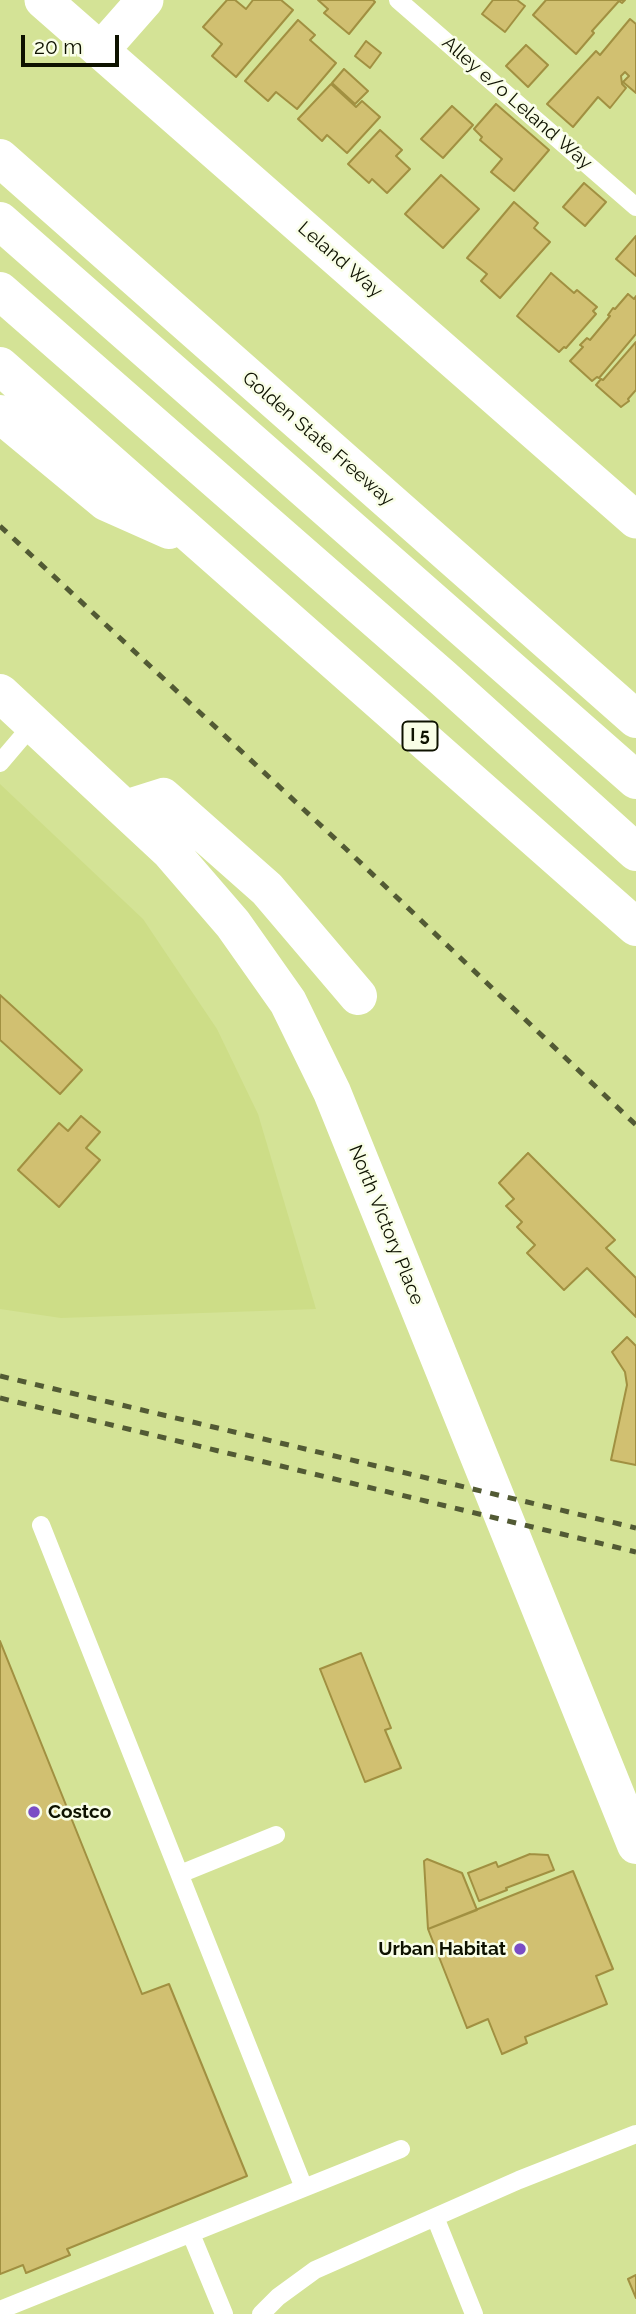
<!DOCTYPE html>
<style>
body{margin:0}
#map{position:relative;width:636px;height:2314px;overflow:hidden;background:#d4e396;font-family:Raleway,sans-serif}
canvas{display:block}
.scale{position:absolute;left:21px;top:35px;width:98px;height:32px;box-sizing:border-box;border:4px solid #0e1200;border-top:0;padding-left:9px;font-size:21px;line-height:24px;white-space:nowrap;color:#0e1200;-webkit-text-stroke:5px #f9fee7;paint-order:stroke}
</style>
<div id="map">
<canvas width="636" height="2314"></canvas>
<div class="scale">20 m</div>
</div>
<script>
const ctx = document.querySelector('canvas').getContext('2d');
ctx.lineJoin = 'round';
function paint(path, color) { ctx.fillStyle = color; ctx.fill(path, 'evenodd'); }
const shape = rows => new Path2D(rows.map(r => 'M' + r).join(''));
function trace(path, color, width, dash) { ctx.strokeStyle = color; ctx.lineWidth = width; ctx.lineCap = dash ? 'butt' : 'round'; ctx.setLineDash(dash || []); ctx.stroke(path); }
function drawText(font, color, halo, rows, align = 'center') {
  ctx.font = font + ' Raleway,sans-serif'; ctx.lineWidth = 5; ctx.setLineDash([]); ctx.textBaseline = 'middle'; ctx.strokeStyle = halo; ctx.fillStyle = color; for (const [text, x, y, turn = 0] of rows) {
    ctx.save(); ctx.translate(x, y); ctx.rotate((+turn || 0) * Math.PI / 180); ctx.textAlign = isNaN(turn) ? turn : align; if (halo) ctx.strokeText(text, 0, 0); ctx.fillText(text, 0, 0); ctx.restore();
  }
}
paint(shape([
 [0,784,143,919,217,1029,258,1114,316,1309,61,1318,0,1309]
]), '#cddd87');
const building = shape([
 [227,0,235,0,246,9,253,0,281,0,293,10,236,77,212,56,222,44,203,27,227,0],
 [318,0,373,0,375,2,349,34,324,13,328,9,318,0],
 [493,0,517,0,525,6,505,32,482,14,493,0],
 [546,0,625,0,622,3,619,1,592,31,594,33,576,54,533,15,546,0],
 [630,19,636,24,636,93,623,82,629,76,625,72,621,76,622,84,626,88,610,108,598,97,573,127,547,104,596,51,600,55,630,19],
 [298,20,315,35,310,40,336,63,297,109,276,92,268,101,245,81,298,20],
 [366,41,381,53,370,68,355,56,366,41],
 [526,45,548,65,528,87,506,66,526,45],
 [344,69,368,91,355,104,332,83,344,69],
 [331,84,356,107,362,101,380,117,347,153,327,135,322,141,298,119,331,84],
 [496,104,549,150,514,191,491,172,502,159,480,140,482,137,474,129,496,104],
 [452,106,473,125,443,158,421,139,452,106],
 [380,130,402,150,396,156,410,169,387,193,372,179,369,183,348,164,380,130],
 [441,175,479,209,443,248,405,214,441,175],
 [584,183,606,202,585,226,563,207,584,183],
 [514,202,538,223,534,228,550,242,500,298,481,281,487,274,467,258,514,202],
 [636,236,636,276,616,259,636,236],
 [551,273,574,293,577,290,597,307,593,311,596,314,566,348,564,347,559,352,517,316,551,273],
 [628,294,634,299,636,296,636,334,599,378,597,377,592,381,570,361,583,347,580,345,587,338,590,340,610,316,608,315,613,308,615,309,628,294],
 [636,342,636,390,628,399,629,401,621,407,596,385,601,379,603,380,636,342],
 [0,995,82,1070,60,1094,0,1040,0,995],
 [81,1116,100,1132,86,1148,100,1160,59,1207,18,1170,59,1123,68,1131,81,1116],
 [528,1153,615,1240,606,1248,636,1278,636,1317,587,1268,564,1290,527,1253,535,1245,517,1227,522,1222,506,1206,514,1199,499,1183,528,1153],
 [627,1337,636,1346,636,1465,611,1460,627,1385,625,1372,612,1352,627,1337],
 [0,1641,142,1994,169,1984,247,2176,67,2249,70,2255,26,2273,23,2265,0,2274,0,1641],
 [361,1653,391,1728,385,1730,401,1768,365,1782,320,1669,361,1653],
 [530,1854,548,1855,554,1870,506,1888,507,1890,479,1901,468,1873,496,1862,498,1867,530,1854],
 [427,1859,462,1873,477,1910,428,1929,424,1861,427,1859],
 [573,1871,613,1969,596,1976,607,2004,525,2037,527,2043,502,2054,488,2019,467,2028,428,1929,573,1871],
 [636,2275,636,2298,628,2279,636,2275]
]);
paint(building, '#d1c071');
trace(building, '#a19041', 2);
trace(shape([
 [398,0,636,207],
 [0,763,34,723],
 [41,1525,304,2188],
 [180,1874,276,1835],
 [435,2217,474,2314],
 [191,2234,224,2314],
 [0,2310,401,2149],
 [261,2314,278,2297,315,2270,519,2180,636,2134]
]), '#fff', 18);
trace(shape([
 [43,0,636,520],
 [101,50,145,0]
]), '#fff', 37);
trace(shape([
 [0,693,170,851,233,924,288,1002,332,1092,636,1845],
 [125,809,163,797,267,889,358,996]
]), '#fff', 38);
trace(shape([
 [0,158,636,719],
 [0,221,636,780],
 [0,291,443,678,636,852],
 [0,366,636,927],
 [0,414,106,502,169,530]
]), '#fff', 38);
trace(shape([
 [0,526,345,848,636,1125],
 [0,1376,636,1528],
 [0,1398,636,1552]
]), '#525a34', 5, [9, 9]);
for (const [x, y, r, color] of [
 [34,1812,7,"#7a4dc5"],
 [520,1949,7,"#7a4dc5"]
]) { const dot = new Path2D(); dot.arc(x, y, r, 0, 2 * Math.PI); ctx.fillStyle = color; ctx.fill(dot); trace(dot, '#f9fee7', 2.5); }
for (const [x, y, w] of [
 [420,736,35]
]) { const box = new Path2D(); box.roundRect(x - w / 2, y - 14.5, w, 29, 5); ctx.fillStyle = '#f9fee7'; ctx.fill(box); trace(box, '#0e1200', 2); }
drawText('bold 18px', '#0e1200', null, [
 ["I 5",420,736]
]);
drawText('19px', '#0e1200', '#f9fee7', [
 ["Alley e/o Leland Way",517,103,41],
 ["Leland Way",340,260,41],
 ["Golden State Freeway",318,439,41],
 ["North Victory Place",386,1225,68]
]);
drawText('bold 19px', '#0e1200', '#f9fee7', [
 ["Costco",48,1812],
 ["Urban Habitat",506,1949,"right"]
], 'left');
</script>
